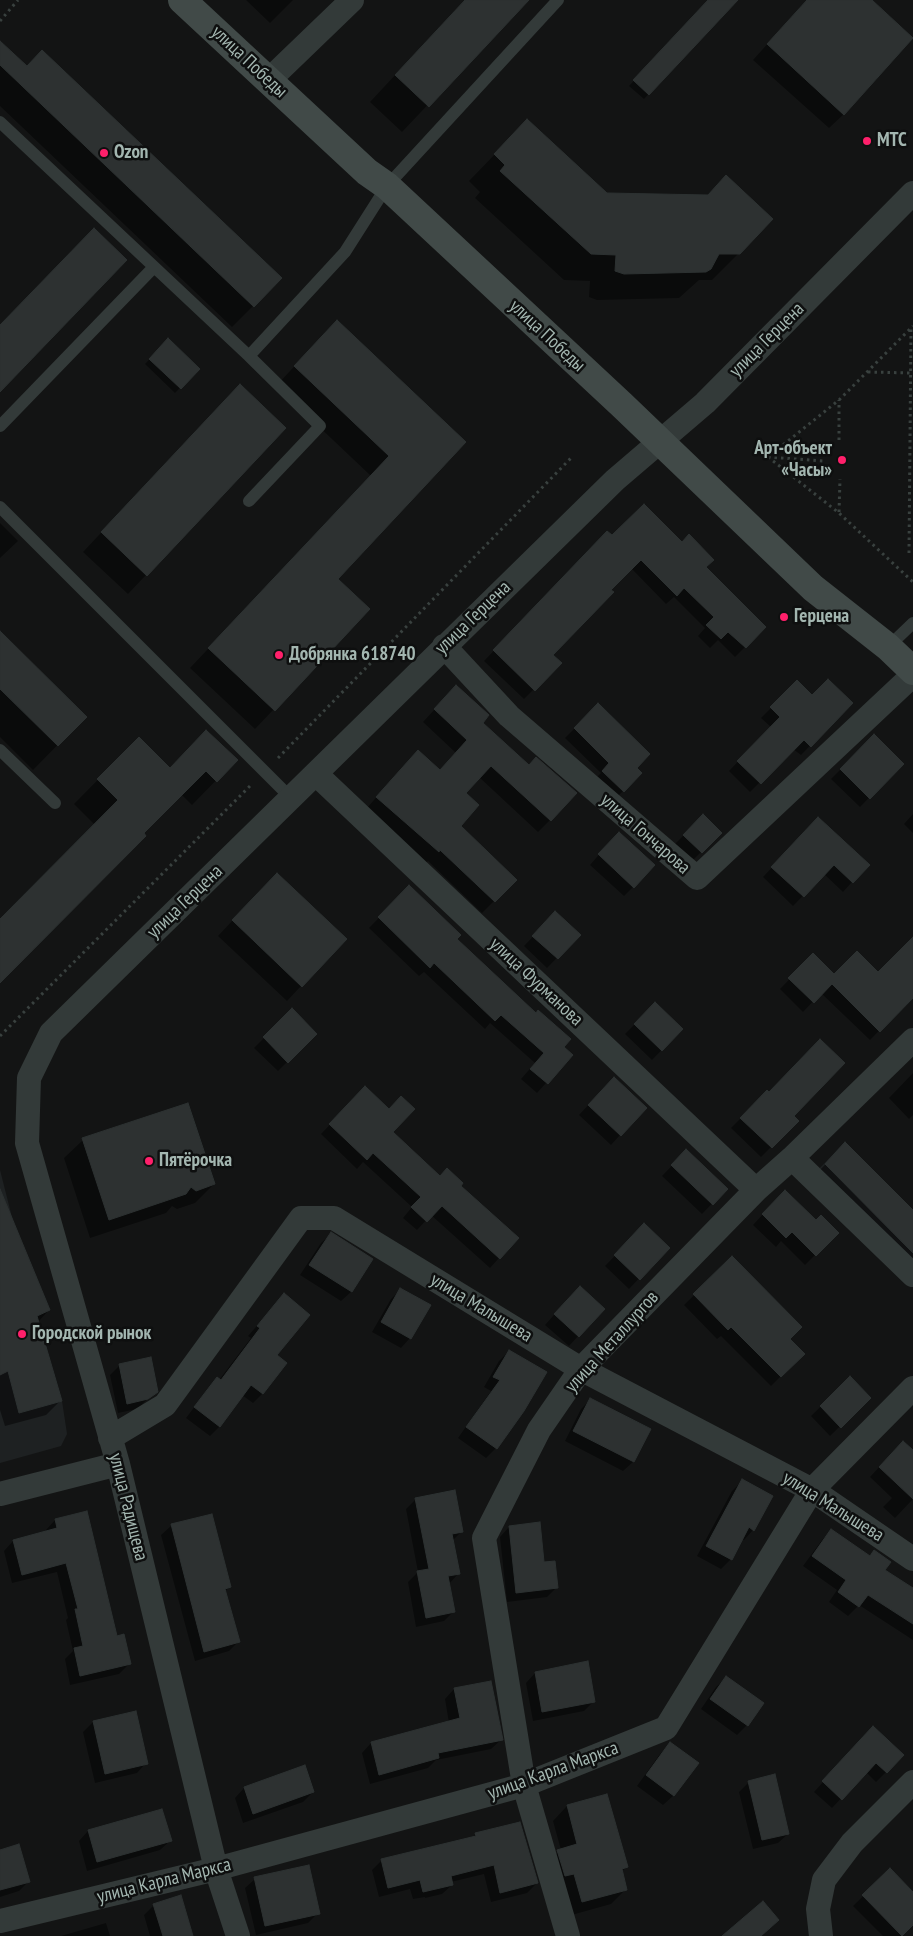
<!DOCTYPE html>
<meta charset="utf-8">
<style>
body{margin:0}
canvas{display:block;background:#131414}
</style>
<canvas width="913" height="1936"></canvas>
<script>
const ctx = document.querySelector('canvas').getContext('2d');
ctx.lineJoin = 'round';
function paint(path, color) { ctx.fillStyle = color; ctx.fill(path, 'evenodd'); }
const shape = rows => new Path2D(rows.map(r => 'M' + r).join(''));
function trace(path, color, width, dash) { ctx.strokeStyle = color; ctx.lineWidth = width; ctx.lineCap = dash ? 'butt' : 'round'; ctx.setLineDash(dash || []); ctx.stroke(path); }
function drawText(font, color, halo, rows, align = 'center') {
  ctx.font = font + ' "PT Sans Narrow",sans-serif'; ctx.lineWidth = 5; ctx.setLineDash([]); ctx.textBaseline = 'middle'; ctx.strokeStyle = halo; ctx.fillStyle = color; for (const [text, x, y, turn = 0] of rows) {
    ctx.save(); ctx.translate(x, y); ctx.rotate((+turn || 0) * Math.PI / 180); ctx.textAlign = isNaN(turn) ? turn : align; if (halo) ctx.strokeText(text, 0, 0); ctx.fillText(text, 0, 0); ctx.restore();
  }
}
paint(shape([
 [845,1142,913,1210,913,1266,818,1170],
 [0,1170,37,1316,62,1401,67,1434,61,1446,0,1463]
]), '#1e2122');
paint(shape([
 [246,0,293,0,270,23],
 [465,0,527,0,402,132,370,102],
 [709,0,736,0,644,99,629,86],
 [807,0,870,0,844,114,829,128,753,60],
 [0,43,253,306,232,327,0,106],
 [527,121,606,195,707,196,726,177,739,253,712,280,699,280,679,298,597,300,589,297,590,281,564,280,475,198,480,192,469,181],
 [168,340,198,369,175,393,145,364],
 [318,341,464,442,336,579,369,609,255,729,190,668,371,476,276,386],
 [221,405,146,575,128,594,83,552],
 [0,523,18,541,0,558],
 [612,537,704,567,765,627,735,657,718,640,710,648,698,636,705,628,674,597,666,604,631,568,552,655,560,663,524,699,484,661,598,542],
 [0,633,85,717,33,770,0,737],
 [797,682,812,697,852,703,801,755,793,749,750,792,729,771,771,727,761,718],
 [445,698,481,723,550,820,538,832,479,777,464,793,460,826,515,880,482,913,428,861,426,863,366,809,406,764,439,771,456,753,423,722],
 [598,705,635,768,641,773,613,801,593,781,601,773,565,738],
 [874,736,902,764,860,807,831,779],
 [139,738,170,769,236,760,192,805,181,794,0,981,0,920,95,825,74,804],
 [913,814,913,833,904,824],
 [703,816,720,833,691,862,674,845],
 [809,828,852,882,843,892,824,874,793,906,763,877],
 [609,843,633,887,624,896,590,865],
 [409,887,455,939,571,1055,537,1093,521,1079,535,1063,490,1023,485,1029,424,972,419,976,369,928],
 [262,889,301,986,287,1001,218,936],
 [546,923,579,935,547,968,524,946],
 [913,952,913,996,870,1040,821,993,803,1012,780,989,813,955,834,976,878,974],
 [655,1004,682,1029,652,1060,625,1034],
 [292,1010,315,1034,278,1071,254,1048],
 [913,1073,913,1115,909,1119,889,1098],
 [365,1088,389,1110,392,1132,440,1178,459,1186,499,1258,490,1268,431,1215,417,1230,403,1218,412,1207,363,1162,357,1169,321,1134],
 [604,1088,620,1135,611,1145,579,1115],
 [767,1092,797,1121,761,1157,731,1128],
 [83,1140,214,1184,195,1203,177,1209,172,1206,166,1213,90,1238,64,1158],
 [845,1144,913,1212,913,1266,819,1171],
 [686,1151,726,1189,702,1214,662,1176],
 [0,1191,49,1310,38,1322,61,1400,46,1415,5,1426,0,1410],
 [775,1201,837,1233,805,1265,781,1241,776,1247,753,1225],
 [331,1234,372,1260,351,1292,341,1301,300,1275,321,1243],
 [635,1235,668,1248,629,1289,605,1266],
 [732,1258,789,1339,803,1354,771,1386,721,1336,717,1339,684,1305],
 [401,1289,410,1338,401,1348,372,1332,391,1299],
 [284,1295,262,1394,253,1403,242,1395,220,1426,210,1436,186,1418,208,1389,217,1379,219,1380,251,1338,248,1336],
 [570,1297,603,1309,569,1346,545,1325],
 [509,1351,523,1410,496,1448,486,1458,458,1438,491,1391,484,1387,499,1361],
 [120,1365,156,1391,137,1409,118,1413,110,1375],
 [850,1378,869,1398,830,1436,811,1416],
 [591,1399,650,1430,633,1462,623,1471,565,1441,581,1409],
 [913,1451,913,1499,895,1518,883,1507,892,1498,870,1477,893,1452],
 [742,1481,753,1530,744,1540,741,1538,731,1559,721,1569,697,1556,732,1491],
 [416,1499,462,1531,452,1541,458,1574,449,1584,454,1611,444,1621,416,1627,408,1582,418,1572,406,1509],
 [211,1515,230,1587,224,1592,238,1642,229,1651,195,1661,161,1535,171,1526],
 [55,1520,129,1664,119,1674,70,1685,65,1659,73,1651,66,1620,68,1618,57,1572,12,1583,4,1551,13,1541,46,1533,46,1530],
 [509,1527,543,1563,556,1588,547,1597,507,1602,500,1537],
 [831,1530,884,1570,913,1590,913,1640,859,1605,848,1616,829,1602,837,1590,803,1566,822,1540],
 [535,1673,594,1701,584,1711,533,1721,526,1683],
 [726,1678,762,1703,747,1725,737,1735,701,1709,716,1687],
 [454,1689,501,1740,491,1749,436,1760,428,1768,370,1784,362,1753,371,1743,449,1723,445,1699],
 [135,1712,146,1763,137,1773,95,1783,83,1732,93,1722],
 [863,1738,886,1772,876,1782,866,1772,832,1808,814,1792],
 [670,1744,697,1763,673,1796,663,1805,637,1786,660,1754],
 [749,1782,788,1834,778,1843,753,1849,739,1792],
 [244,1788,313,1792,303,1802,243,1823,235,1798],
 [606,1795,627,1867,621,1872,626,1889,611,1904,568,1916,543,1865,561,1850,553,1821,567,1806],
 [88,1831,170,1841,160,1850,87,1871,79,1841],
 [476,1834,537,1883,527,1893,491,1902,484,1874,451,1882,452,1885,442,1894,425,1898,425,1897,413,1899,410,1889,379,1897,372,1870,382,1860,471,1839],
 [0,1851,29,1881,19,1891,0,1897],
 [890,1870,913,1893,913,1924,900,1936,883,1936,853,1906],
 [255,1879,318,1913,308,1923,256,1935,245,1888],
 [154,1905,192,1936,150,1936,144,1915],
 [106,1923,110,1936,61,1936]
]), '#0007');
const building = shape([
 [465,0,529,0,429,107,395,75,465,0],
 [708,0,738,0,649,95,633,80,708,0],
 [807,0,872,0,913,38,844,115,767,44,807,0],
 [0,41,27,66,42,50,282,278,254,307,0,65,0,41],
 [527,119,607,193,708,195,726,175,773,219,740,254,719,254,711,269,706,272,624,274,615,271,616,255,591,254,500,171,505,165,494,154,527,119],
 [94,228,127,260,0,392,0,325,94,228],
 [337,320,466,442,338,579,370,609,275,711,208,648,389,456,294,366,337,320],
 [168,338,200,369,181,389,149,359,168,338],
 [240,384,286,428,147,576,101,532,240,384],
 [644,504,682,542,689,534,714,560,706,567,766,627,746,648,728,632,721,639,706,625,714,617,684,588,677,596,641,560,611,590,614,592,553,655,562,663,535,691,493,650,607,531,612,535,644,504],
 [0,631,87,717,58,746,0,689,0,631],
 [828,679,853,703,811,747,804,740,761,784,737,761,780,717,770,707,797,680,812,695,828,679],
 [456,685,489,715,483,723,529,765,536,757,577,793,551,821,491,766,466,793,479,805,461,826,517,880,495,902,440,850,439,852,376,797,418,750,440,770,467,740,434,709,456,685],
 [598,703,650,754,637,768,642,773,624,792,602,771,609,763,574,728,598,703],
 [206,730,238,760,217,782,206,771,144,833,146,836,0,983,0,919,118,800,97,779,139,737,170,768,206,730],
 [874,734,904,764,870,799,840,769,874,734],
 [703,814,722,833,702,853,683,835,703,814],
 [818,817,870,865,853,883,834,865,804,897,771,867,818,817],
 [619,832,655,865,634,888,598,854,619,832],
 [277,873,347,939,302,987,232,920,277,873],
 [409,885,461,935,457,939,536,1013,538,1010,571,1039,564,1047,573,1055,548,1084,530,1069,544,1053,501,1015,495,1021,434,963,430,968,378,917,409,885],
 [555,911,581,935,558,959,532,936,555,911],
 [913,937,913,998,880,1032,832,984,814,1003,788,978,813,953,834,974,857,951,878,972,913,937],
 [655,1002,683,1029,662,1051,634,1024,655,1002],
 [292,1008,317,1034,288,1063,263,1037,292,1008],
 [820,1039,845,1063,794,1116,799,1121,772,1148,740,1118,767,1090,769,1092,820,1039],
 [614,1077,647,1108,621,1136,588,1105,614,1077],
 [365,1086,389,1109,401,1096,415,1109,393,1132,440,1176,447,1168,463,1183,461,1186,519,1238,500,1259,442,1206,427,1222,411,1207,421,1197,373,1153,367,1160,329,1124,365,1086],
 [188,1103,215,1184,196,1191,191,1187,186,1194,109,1220,82,1138,188,1103],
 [845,1142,913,1210,913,1253,825,1164,845,1142],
 [686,1149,728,1189,713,1205,671,1165,686,1149],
 [0,1189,50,1310,37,1316,62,1401,19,1413,8,1371,0,1375,0,1189],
 [785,1190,816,1220,821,1215,839,1233,816,1256,792,1232,786,1238,762,1214,785,1190],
 [644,1223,670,1248,640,1280,614,1255,644,1223],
 [331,1232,373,1259,352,1292,309,1265,331,1232],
 [732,1256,802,1327,790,1339,805,1354,781,1377,731,1327,728,1330,693,1294,732,1256],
 [580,1286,605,1309,579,1337,554,1314,580,1286],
 [400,1288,431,1305,411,1339,381,1322,400,1288],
 [284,1293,310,1315,277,1355,287,1363,263,1394,251,1385,220,1427,194,1407,217,1377,221,1380,260,1328,257,1326,284,1293],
 [509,1350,547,1372,524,1411,497,1449,466,1427,500,1380,493,1377,509,1350],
 [151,1357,158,1392,148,1399,127,1404,119,1364,151,1357],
 [850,1376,871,1398,841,1428,820,1406,850,1376],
 [590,1398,651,1429,634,1462,573,1431,590,1398],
 [903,1441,913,1450,913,1499,879,1467,903,1441],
 [742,1479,773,1496,754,1531,749,1527,732,1560,706,1546,742,1479],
 [455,1490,463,1532,452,1534,460,1574,448,1576,455,1612,426,1618,417,1571,429,1569,415,1498,455,1490],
 [87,1511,117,1636,124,1634,131,1664,80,1676,74,1648,83,1646,75,1609,78,1609,66,1563,22,1575,13,1540,57,1528,55,1519,87,1511],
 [212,1514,231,1587,225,1589,240,1642,204,1652,171,1524,212,1514],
 [540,1522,544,1562,555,1561,558,1588,516,1593,509,1526,540,1522],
 [831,1529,870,1556,874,1550,891,1562,885,1570,913,1588,913,1624,868,1595,859,1607,838,1592,846,1580,812,1556,831,1529],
 [588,1661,595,1702,542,1712,535,1672,588,1661],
 [726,1676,764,1703,748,1726,710,1699,726,1676],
 [491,1681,503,1740,438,1753,439,1758,379,1775,371,1742,460,1718,454,1688,491,1681],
 [136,1711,148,1764,105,1774,93,1721,136,1711],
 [873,1726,904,1755,887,1773,876,1763,842,1800,822,1781,873,1726],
 [670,1742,699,1763,674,1796,646,1775,670,1742],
 [305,1765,314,1792,253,1814,244,1787,305,1765],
 [775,1774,789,1834,762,1840,748,1781,775,1774],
 [607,1794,628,1867,622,1869,627,1890,582,1902,574,1874,565,1876,557,1850,577,1844,567,1805,607,1794],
 [162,1809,172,1841,97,1862,88,1830,162,1809],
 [520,1822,538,1883,500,1893,494,1865,451,1876,453,1885,423,1892,420,1880,388,1888,381,1859,476,1836,475,1833,520,1822],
 [19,1844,30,1882,0,1890,0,1850,19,1844],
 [309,1865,320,1914,265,1926,254,1877,309,1865],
 [890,1868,913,1892,913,1925,902,1936,862,1895,890,1868],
 [181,1895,193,1936,163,1936,153,1904,181,1895],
 [763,1901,779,1920,761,1936,722,1936,763,1901]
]);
paint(building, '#2d3131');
trace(building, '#2c3131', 1);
trace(shape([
 [0,21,18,0],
 [868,372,911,373],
 [839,440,839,400],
 [768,457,839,400,913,326],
 [768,457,839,513,913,582],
 [768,457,823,461],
 [839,512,840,479],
 [909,553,911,327],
 [278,758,573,456],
 [0,1036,252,784]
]), '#39413f', 3, [2.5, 4]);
trace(shape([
 [0,122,249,356,345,252,387,186,558,0],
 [249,356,320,426,249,501],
 [0,426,154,267],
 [0,507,291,798],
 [888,647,913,623],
 [0,750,55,803]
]), '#333a39', 12);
trace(shape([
 [269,80,352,0],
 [444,646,509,716,697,878,913,675],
 [316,774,756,1190],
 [792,1158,913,1275],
 [110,1438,165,1405,301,1218,334,1218,581,1369,812,1490,913,1559],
 [0,1494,118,1464],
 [0,1921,216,1869,524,1785,666,1728,812,1490,913,1388],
 [238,1936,216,1869,118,1464,27,1143,29,1078,51,1033,615,480,705,403,913,193],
 [568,1936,524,1785,484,1538,539,1430,581,1369,756,1190,792,1158,913,1040],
 [821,1936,818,1909,824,1880,852,1843,913,1782]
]), '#333a39', 24);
trace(shape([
 [182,0,367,172,387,186,622,405,813,588,888,647,913,671]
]), '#414a48', 28);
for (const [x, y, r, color] of [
 [867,141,5,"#ff206b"],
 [104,153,5,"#ff206b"],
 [842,460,5,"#ff206b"],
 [784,617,5,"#ff206b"],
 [279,655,5,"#ff206b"],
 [149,1161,5,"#ff206b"],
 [22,1334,5,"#ff206b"]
]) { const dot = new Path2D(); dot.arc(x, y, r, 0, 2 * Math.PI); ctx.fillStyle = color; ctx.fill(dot); trace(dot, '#0e0f0f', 2); }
drawText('19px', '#a3b6b0', '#0e0f0f', [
 ["улица Победы",249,62,43],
 ["улица Победы",547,336,43],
 ["улица Герцена",767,340,-45],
 ["улица Герцена",473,618,-44],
 ["улица Гончарова",645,834,41],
 ["улица Герцена",185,902,-44],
 ["улица Фурманова",536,982,43],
 ["улица Малышева",481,1308,31],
 ["улица Металлургов",612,1342,-48],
 ["улица Радищева",128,1507,76],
 ["улица Малышева",833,1507,32],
 ["улица Карла Маркса",553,1771,-20],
 ["улица Карла Маркса",164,1881,-14]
]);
drawText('bold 19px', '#a3b6b0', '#0e0f0f', [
 ["МТС",877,141],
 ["Ozon",114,153],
 ["Арт-объект",832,449,"right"],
 ["«Часы»",832,471,"right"],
 ["Герцена",794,617],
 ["Добрянка 618740",289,655],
 ["Пятёрочка",159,1161],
 ["Городской рынок",32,1334]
], 'left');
</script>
